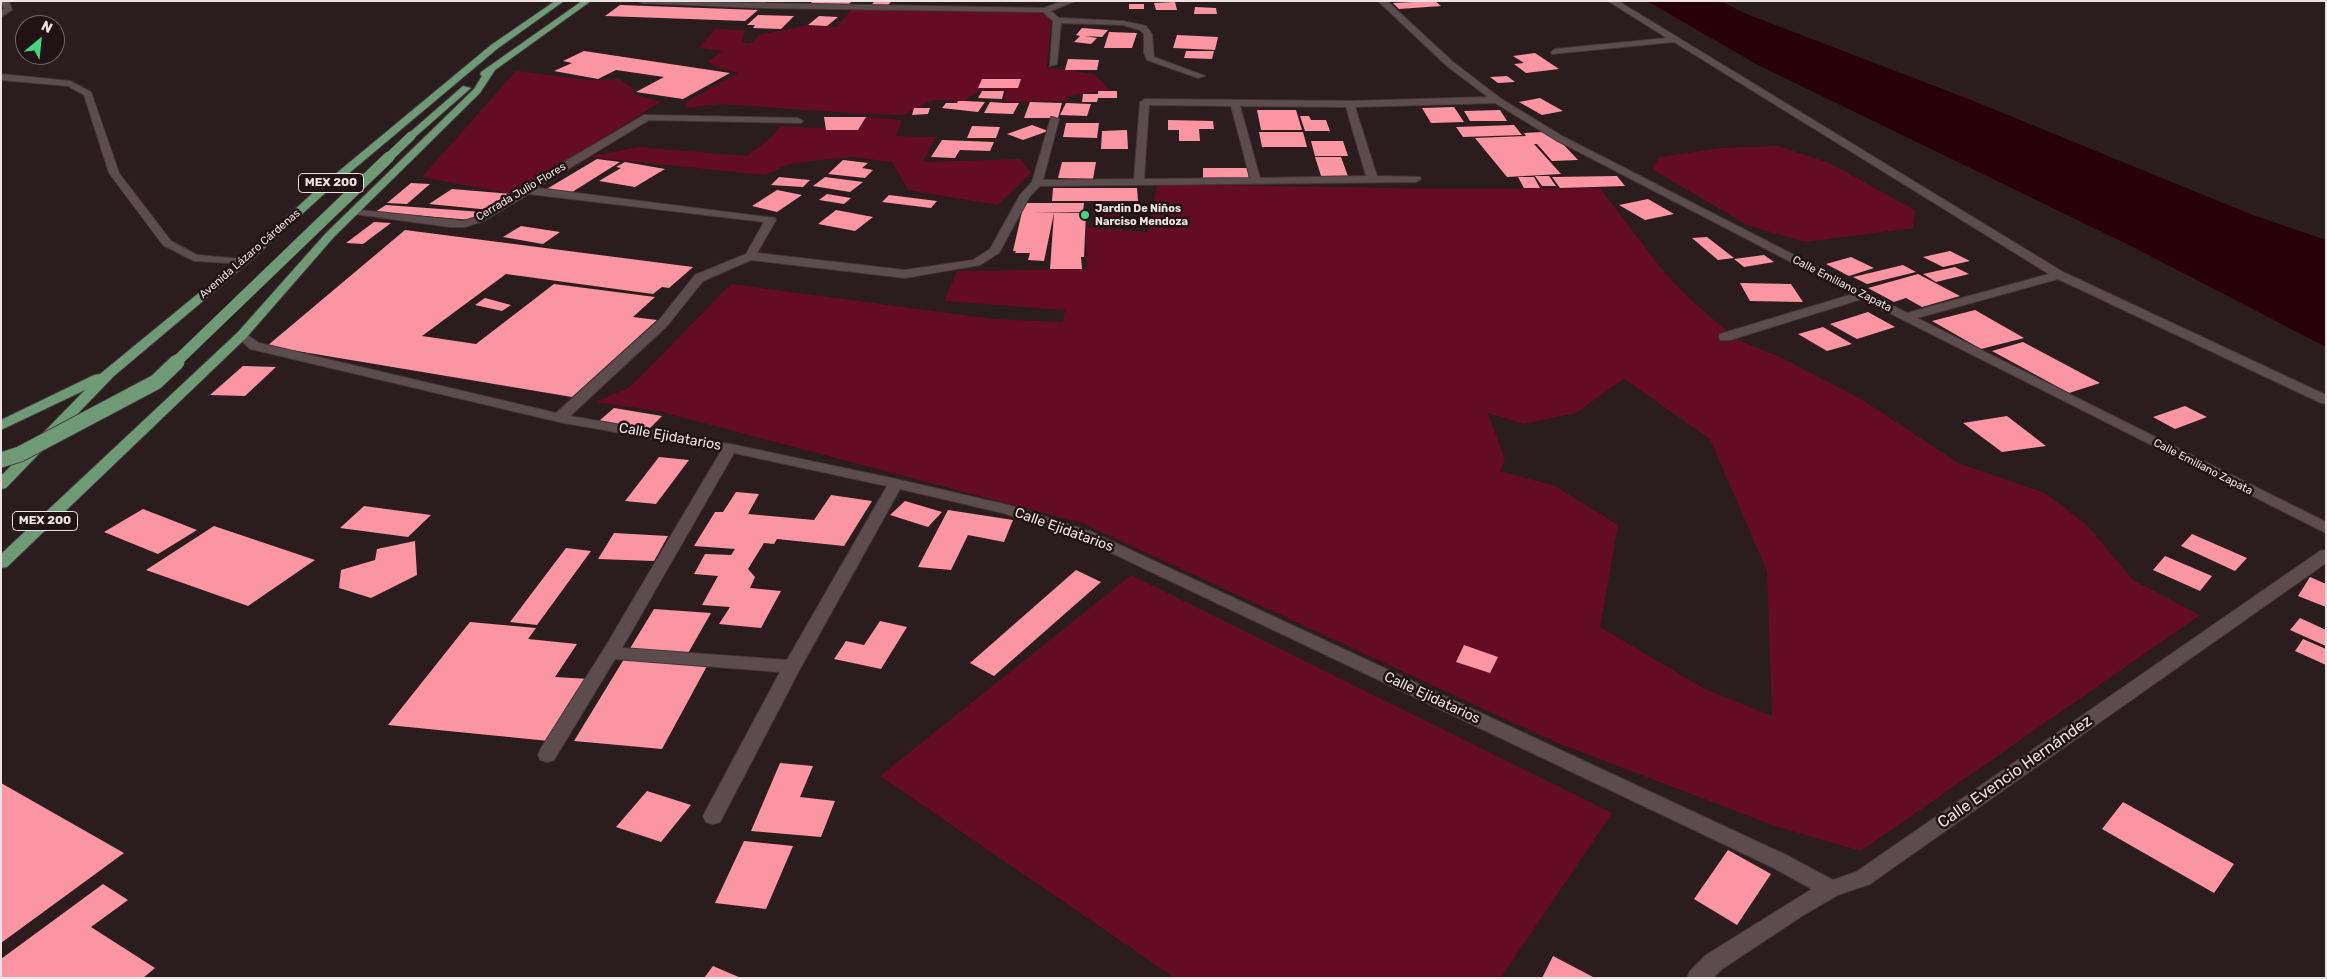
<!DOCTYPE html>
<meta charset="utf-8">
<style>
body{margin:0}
#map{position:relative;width:2327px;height:979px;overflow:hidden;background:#2b1c1e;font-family:Rubik,sans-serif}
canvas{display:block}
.frame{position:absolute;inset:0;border:2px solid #ede2e3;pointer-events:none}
.north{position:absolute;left:15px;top:15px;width:50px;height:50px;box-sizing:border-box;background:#211315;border:1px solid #736667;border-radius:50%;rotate:28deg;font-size:14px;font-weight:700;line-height:20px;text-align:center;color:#ede2e3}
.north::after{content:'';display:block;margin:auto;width:18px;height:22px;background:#42d77b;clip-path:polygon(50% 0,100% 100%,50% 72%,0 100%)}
</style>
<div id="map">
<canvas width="2327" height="979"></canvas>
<div class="frame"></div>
<div class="north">N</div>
</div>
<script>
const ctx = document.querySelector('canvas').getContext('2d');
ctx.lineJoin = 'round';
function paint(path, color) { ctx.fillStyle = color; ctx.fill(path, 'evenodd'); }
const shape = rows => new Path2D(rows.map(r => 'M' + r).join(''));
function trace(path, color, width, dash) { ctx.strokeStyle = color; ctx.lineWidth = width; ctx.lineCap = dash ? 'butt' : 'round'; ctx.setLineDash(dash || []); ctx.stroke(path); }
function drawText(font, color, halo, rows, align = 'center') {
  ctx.font = font + ' Rubik,sans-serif'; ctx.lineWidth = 5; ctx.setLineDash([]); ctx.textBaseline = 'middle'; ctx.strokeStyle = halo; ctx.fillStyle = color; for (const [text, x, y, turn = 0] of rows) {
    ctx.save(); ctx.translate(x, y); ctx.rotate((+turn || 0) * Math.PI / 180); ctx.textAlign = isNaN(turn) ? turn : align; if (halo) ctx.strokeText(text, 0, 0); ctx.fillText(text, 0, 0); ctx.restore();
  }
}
paint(shape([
 [852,9,1039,11,1051,21,1047,67,1094,74,1110,90,1072,95,1064,101,1005,102,1006,90,982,89,964,101,933,100,903,115,849,113,721,104,686,108,686,102,738,73,715,66,708,61,722,51,699,48,715,29,745,30,742,42,750,44,759,35,808,25,837,27],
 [516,71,590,80,619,79,633,89,633,94,661,102,512,194,422,177],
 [866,117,902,120,896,136,936,137,923,162,1021,159,1031,173,998,205,908,190,892,162,852,157,792,163,765,175,589,157,638,147,747,156,773,136,780,126,858,130],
 [1778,146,1829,163,1915,210,1913,228,1805,242,1747,225,1652,169,1659,157,1722,148],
 [1157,184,1451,189,1600,188,1663,271,1693,302,1738,340,1780,357,1861,399,1958,463,2045,493,2086,524,2133,580,2200,615,1861,851,1775,826,1555,742,1082,523,658,411,596,402,630,387,731,284,993,319,1063,322,1065,310,944,301,957,271,1087,269,1086,227,1148,232],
 [1624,379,1710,439,1767,571,1772,716,1705,689,1600,627,1618,525,1555,486,1500,471,1505,460,1488,413,1524,424,1576,413],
 [1094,209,1124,209,1122,226,1092,226],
 [1131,575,1612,813,1501,978,1175,978,880,776]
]), '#630c24');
paint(shape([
 [1647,1,1721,1,1744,13,1971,100,2250,214,2326,240,2326,347,2131,246,1758,65]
]), '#280007');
paint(shape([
 [708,1,767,1,763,5],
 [813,1,852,1,847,6,810,4],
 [875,1,892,1,887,6,871,5],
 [1435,1,1441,6,1399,9,1393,3],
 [1175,2,1177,10,1156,10,1154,3],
 [1129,4,1144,4,1144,9,1129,9],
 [620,5,758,10,745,21,605,16],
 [1195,7,1216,8,1217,14,1194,14],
 [758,15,794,16,781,29,753,28,755,25,747,25],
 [819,16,838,17,827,26,808,25],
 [1082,28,1108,30,1102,37,1085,36,1097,38,1091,44,1074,42,1080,36,1076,35],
 [1109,32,1137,33,1132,48,1104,48],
 [1177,35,1218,37,1215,50,1173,48],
 [584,51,730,73,683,99,636,92,664,77,616,70,598,79,554,71,572,63,563,61],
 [1186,51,1214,51,1212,59,1184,58],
 [1535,53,1559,69,1526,73,1514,64,1524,63,1513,56],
 [1068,59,1099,60,1097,70,1065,70],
 [1507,76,1515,82,1498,83,1490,77],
 [982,79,1021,79,1018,88,978,88],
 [982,91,1004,91,1002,99,978,98],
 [1098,91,1117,91,1117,98,1098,98,1097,102,1082,102,1083,94,1098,94],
 [1540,98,1563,111,1542,115,1519,102],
 [958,101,964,101,985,102,978,112,942,108,946,103,957,103],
 [990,102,1004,103,1019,103,1013,114,984,113],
 [1030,102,1062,103,1058,118,1024,118],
 [1066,103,1091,104,1087,116,1060,115],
 [1454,107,1464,122,1431,123,1422,108],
 [914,108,930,108,928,114,912,115],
 [1257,110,1296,110,1302,130,1261,130],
 [1500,110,1507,121,1470,121,1464,111],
 [1300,116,1309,116,1311,120,1326,120,1330,131,1305,131],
 [824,117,866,117,858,130,826,130],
 [1168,120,1213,121,1214,129,1199,129,1200,141,1179,141,1179,130,1168,130],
 [1066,123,1099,123,1097,138,1063,137],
 [1032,125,1048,131,1023,140,1007,134],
 [1514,125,1522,135,1463,137,1456,127],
 [972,126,1000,127,996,138,967,138],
 [1127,130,1128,149,1101,149,1102,131],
 [1259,132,1303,132,1307,147,1262,147],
 [1543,132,1562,143,1578,160,1552,161,1537,144,1534,144,1561,174,1507,177,1475,138,1526,136,1524,133],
 [942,140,994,142,990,151,960,150,955,158,931,157],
 [1311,141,1343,141,1348,156,1315,156],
 [1315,157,1341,157,1349,179,1322,179],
 [597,159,620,162,569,194,545,190],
 [843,160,868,163,862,168,873,170,865,178,828,174],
 [625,162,665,169,635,187,599,181,621,168,616,167],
 [1062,162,1096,162,1093,179,1058,178],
 [1203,168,1248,168,1249,180,1203,179],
 [1535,176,1549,176,1556,186,1542,186],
 [1617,176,1625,186,1560,188,1552,177],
 [779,177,810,180,803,187,771,185],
 [825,177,863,182,850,192,813,186],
 [1518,177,1534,177,1540,188,1524,188],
 [411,183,430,184,407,204,387,203],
 [1053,188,1137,188,1138,201,1052,201],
 [452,189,512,194,491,210,429,204],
 [777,190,802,195,777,212,752,206],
 [827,194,851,198,844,204,819,200],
 [889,195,937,201,931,208,882,202],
 [1648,199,1674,214,1645,220,1619,205],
 [1024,203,1084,203,1083,212,1034,212,1086,213,1084,257,1081,257,1082,269,1050,269,1054,213,1044,261,1028,260,1030,253,1015,253,1016,251,1013,251],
 [386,205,482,212,472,220,375,212],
 [836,210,873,217,855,231,818,224],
 [374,222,391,223,363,244,346,243],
 [521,226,560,232,543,244,503,237],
 [405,230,693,267,669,288,662,287,653,294,506,274,422,336,476,344,554,284,655,297,633,317,657,320,572,397,267,346],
 [1707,237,1734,258,1718,260,1692,238],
 [1950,251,1970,261,1943,267,1923,257],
 [1764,255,1774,262,1744,267,1734,259],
 [1851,257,1874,268,1849,276,1826,264],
 [1903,265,1916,272,1867,284,1853,277],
 [1955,267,1969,274,1936,282,1923,274],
 [1918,274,1960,296,1922,307,1906,298,1894,302,1868,288],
 [1740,283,1791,284,1803,302,1750,301],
 [485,298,511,305,502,311,475,305],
 [1975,310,2024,338,1981,349,1932,321],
 [1868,312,1895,327,1857,339,1830,324],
 [1823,327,1852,344,1827,351,1798,334],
 [2023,342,2100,383,2069,393,1992,351],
 [243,366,276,367,245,396,210,395],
 [2185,406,2207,417,2175,429,2153,417],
 [614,408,662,416,648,430,599,421],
 [2007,416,2046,446,2002,452,1963,423],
 [659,457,689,460,656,504,625,501],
 [736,492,759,494,748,514,814,520,831,495,872,501,844,546,777,539,774,544,764,543,748,569,755,577,750,588,781,591,761,628,719,624,730,607,702,605,718,576,694,574,705,554,731,555,735,549,694,546,715,512,723,512],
 [905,501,942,512,928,527,890,515],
 [364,506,431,515,408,537,340,528],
 [143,509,197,530,158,554,104,532],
 [948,510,1013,520,1004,542,968,535,951,570,918,567],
 [214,526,315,560,248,606,146,570],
 [614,533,668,536,654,561,598,559],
 [2192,534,2247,558,2235,571,2181,546],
 [415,541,417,575,371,598,339,588,341,570,375,560,377,549],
 [566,548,591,551,537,625,510,622],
 [2165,556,2212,576,2200,591,2153,570],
 [1076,570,1101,582,994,676,970,663],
 [2310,577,2326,584,2326,607,2298,596],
 [654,609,711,613,687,655,629,650],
 [2300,618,2326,630,2326,646,2290,630],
 [880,621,907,627,881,669,834,659,846,641,864,645],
 [470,622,536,628,528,639,577,644,555,677,589,679,549,741,388,725],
 [2303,639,2326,649,2326,665,2295,651],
 [1464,645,1498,657,1490,673,1456,662],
 [624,659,707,666,662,749,574,741],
 [780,763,813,766,800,797,835,801,821,837,751,831],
 [1,783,124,853,1,943],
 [647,791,691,805,661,842,616,827],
 [2123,802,2234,864,2214,893,2102,829],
 [744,841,793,846,766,909,715,903],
 [1728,850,1771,874,1737,925,1694,899],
 [103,884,128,900,91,927,155,968,143,978,1,978,1,959],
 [1553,956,1595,978,1542,978],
 [713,966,741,978,704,978]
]), '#fc95a2');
const minor = shape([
 [1,1,9,1,12,10,1,17,1,11,4,9,1,1],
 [638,1,1044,8,1063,1,1075,1,1051,11,1059,18,1123,21,1146,26,1152,34,1154,57,1205,76,1198,78,1147,60,1144,53,1144,34,1140,30,1123,25,1061,23,1057,64,1050,66,1053,21,1043,12,762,8,642,3,638,1],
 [1378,1,1387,1,1453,62,1500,98,1562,136,1907,313,2049,274,1674,42,1552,54,1551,52,1555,49,1667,38,1608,1,1618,1,2063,272,2326,395,2326,404,2321,403,2058,279,1917,318,2326,522,2326,533,1862,299,1730,340,1720,340,1719,337,1720,334,1853,294,1556,140,1495,103,1355,107,1377,176,1420,177,1421,179,1416,182,1040,186,1030,196,999,253,980,265,905,278,751,260,703,281,667,326,570,416,730,444,896,479,1012,506,1092,532,1786,855,1833,880,1856,872,2320,551,2326,550,2326,563,1870,884,1838,895,1802,916,1722,969,1713,978,1687,978,1690,971,1706,955,1812,889,1772,867,1080,538,1003,513,900,489,801,667,720,822,713,824,706,822,703,816,780,672,615,659,554,760,547,762,540,760,538,755,540,750,604,649,721,451,559,422,255,350,250,349,236,335,242,331,259,343,556,413,659,320,695,275,746,254,764,222,529,194,484,221,465,227,450,227,354,214,350,213,350,209,464,221,476,217,520,188,644,115,798,118,803,121,801,123,649,120,537,188,775,218,776,220,757,253,905,270,973,260,990,249,1020,195,1032,182,1051,117,1059,119,1043,180,1134,179,1140,102,1145,99,1350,101,1488,97,1447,66,1378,1],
 [1149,105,1231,106,1250,178,1144,179,1149,105],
 [1240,106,1346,107,1366,176,1260,178,1240,106],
 [734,453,887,486,787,660,622,648,734,453],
 [1,74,70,81,91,92,119,173,171,241,197,255,243,259,249,262,247,264,194,261,163,245,109,173,84,95,68,86,1,80,1,74]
]);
const major = shape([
 [555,1,564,1,497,49,323,195,247,264,114,376,6,488,1,489,1,476,85,390,1,430,1,420,94,375,100,374,239,260,315,191,491,45,555,1],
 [582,1,591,1,495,70,480,93,334,237,246,338,7,567,1,568,1,554,238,332,326,233,474,89,482,76,480,74,481,72,582,1],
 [463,86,471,88,414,138,408,138,408,134,463,86]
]);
trace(minor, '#433738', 2);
trace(major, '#433738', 2);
paint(minor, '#5d4c4d');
paint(major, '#6e9a76');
const majorBridgeFar2 = shape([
 [388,158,411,136]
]);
const majorBridgeFar1 = shape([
 [175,363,389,157]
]);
const majorBridge = shape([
 [1,460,20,454,156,382,177,362]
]);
trace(majorBridgeFar2, '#433738', 10, []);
trace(majorBridgeFar1, '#433738', 12, []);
trace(majorBridge, '#433738', 17, []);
trace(majorBridgeFar2, '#6e9a76', 9);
trace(majorBridgeFar1, '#6e9a76', 11);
trace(majorBridge, '#6e9a76', 15);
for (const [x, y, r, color] of [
 [1085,215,5,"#42d77b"]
]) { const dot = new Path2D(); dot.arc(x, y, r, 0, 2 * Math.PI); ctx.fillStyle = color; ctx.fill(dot); trace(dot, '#211315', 2); }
drawText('11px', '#ede2e3', '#211315', [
 ["Cerrada Julio Flores",521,192,-31],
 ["Avenida Lázaro Cárdenas",250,254,-41],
 ["Calle Emiliano Zapata",1842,284,27],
 ["Calle Emiliano Zapata",2203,467,27]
]);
drawText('bold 11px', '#ede2e3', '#211315', [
 ["Jardin De Niños",1095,209],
 ["Narciso Mendoza",1095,222]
], 'left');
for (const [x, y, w] of [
 [331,183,65],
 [45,521,65]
]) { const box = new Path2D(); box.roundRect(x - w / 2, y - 9.5, w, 19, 4); ctx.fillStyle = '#211315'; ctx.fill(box); trace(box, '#ede2e3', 1); }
drawText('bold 12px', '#ede2e3', null, [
 ["MEX 200",331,183],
 ["MEX 200",45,521]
]);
drawText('14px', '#ede2e3', '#211315', [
 ["Calle Ejidatarios",670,437,10],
 ["Calle Ejidatarios",1064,530,20],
 ["Calle Ejidatarios",1432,698,25]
]);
drawText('16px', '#ede2e3', '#211315', [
 ["Calle Evencio Hernández",2015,772,-35]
]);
</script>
